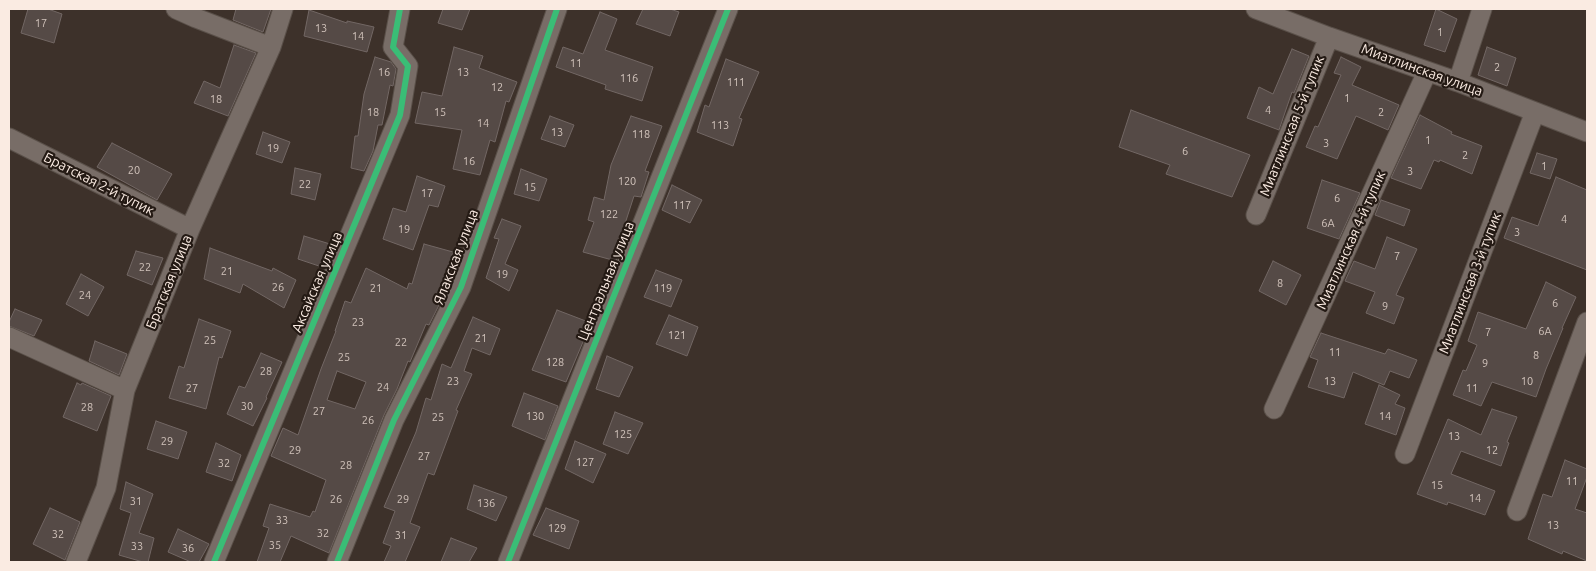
<!DOCTYPE html>
<meta charset="utf-8">
<style>
body{margin:0}
#map{position:relative;width:1596px;height:571px;overflow:hidden;background:#3d312a;font-family:Ubuntu,sans-serif}
canvas{display:block}
.frame{position:absolute;inset:0;border:10px solid #faebe2;pointer-events:none}
</style>
<div id="map">
<canvas width="1596" height="571"></canvas>
<div class="frame"></div>
</div>
<script>
const ctx = document.querySelector('canvas').getContext('2d');
ctx.lineJoin = 'round';
function paint(path, color) { ctx.fillStyle = color; ctx.fill(path, 'evenodd'); }
const shape = rows => new Path2D(rows.map(r => 'M' + r).join(''));
function trace(path, color, width, dash) { ctx.strokeStyle = color; ctx.lineWidth = width; ctx.lineCap = dash ? 'butt' : 'round'; ctx.setLineDash(dash || []); ctx.stroke(path); }
function drawText(font, color, halo, rows, align = 'center') {
  ctx.font = font + ' Ubuntu,sans-serif'; ctx.lineWidth = 4.5; ctx.setLineDash([]); ctx.textBaseline = 'middle'; ctx.strokeStyle = halo; ctx.fillStyle = color; for (const [text, x, y, turn = 0] of rows) {
    ctx.save(); ctx.translate(x, y); ctx.rotate((+turn || 0) * Math.PI / 180); ctx.textAlign = isNaN(turn) ? turn : align; if (halo) ctx.strokeText(text, 0, 0); ctx.fillText(text, 0, 0); ctx.restore();
  }
}
const building = shape([
 [28,9,48,9,62,14,54,43,21,33,28,9],
 [236,9,271,9,263,32,233,20,236,9],
 [443,9,470,9,462,30,438,23,443,9],
 [643,9,670,9,679,12,670,36,636,24,643,9],
 [1436,9,1457,19,1445,52,1424,45,1436,9],
 [309,10,347,23,347,21,374,27,367,52,304,36,309,10],
 [600,12,617,19,605,50,653,67,642,101,605,89,606,85,556,67,563,47,583,54,600,12],
 [234,45,256,53,228,116,194,103,204,81,220,88,234,45],
 [454,47,483,56,479,68,517,82,509,102,506,101,495,142,490,140,480,175,453,169,462,130,415,123,422,92,442,96,454,47],
 [1487,47,1516,58,1507,86,1478,75,1487,47],
 [1292,49,1309,56,1294,93,1292,92,1279,130,1247,118,1259,87,1273,94,1292,49],
 [375,57,391,62,396,69,393,86,390,85,382,125,378,125,373,151,364,171,351,168,355,136,358,136,364,94,375,57],
 [1341,57,1361,67,1352,85,1399,105,1388,130,1356,116,1337,159,1306,147,1315,126,1318,127,1341,75,1334,73,1341,57],
 [726,59,759,72,739,118,742,119,733,146,697,132,705,105,709,107,726,59],
 [1131,110,1250,155,1232,197,1166,174,1170,165,1119,147,1131,110],
 [1420,115,1452,132,1451,134,1482,146,1472,174,1440,160,1439,162,1434,160,1421,189,1391,178,1420,115],
 [550,116,574,125,565,147,541,139,550,116],
 [631,116,662,126,645,171,649,172,641,197,634,196,621,236,624,237,616,261,583,252,594,222,588,220,594,197,604,200,611,165,631,116],
 [263,132,290,142,282,163,256,154,263,132],
 [112,143,172,174,157,200,97,167,112,143],
 [1537,153,1557,159,1550,179,1530,173,1537,153],
 [295,168,321,174,315,200,291,194,295,168],
 [521,169,547,179,539,201,514,194,521,169],
 [417,176,445,186,438,207,429,205,413,250,383,239,393,208,406,212,417,176],
 [1556,177,1587,190,1587,270,1504,238,1512,217,1538,226,1556,177],
 [1322,180,1360,193,1339,239,1307,228,1322,180],
 [672,185,702,200,690,223,662,210,672,185],
 [1381,200,1410,210,1404,226,1375,215,1381,200],
 [502,219,521,226,505,264,518,270,509,291,486,278,499,239,494,238,502,219],
 [304,236,330,244,322,267,298,259,304,236],
 [1387,237,1417,249,1396,295,1404,298,1394,324,1366,313,1375,292,1345,281,1354,261,1375,269,1387,237],
 [424,244,453,252,438,295,443,297,429,325,426,324,410,362,408,361,397,389,384,415,329,553,291,536,280,562,257,562,269,528,263,526,270,504,310,517,313,511,315,512,326,480,271,456,283,428,298,435,321,369,336,331,335,331,345,301,351,303,366,268,407,289,409,283,412,284,424,244],
 [337,371,366,382,355,409,327,400,337,371],
 [210,248,272,271,273,268,296,280,284,308,243,284,240,293,204,279,210,248],
 [136,251,163,258,152,285,127,275,136,251],
 [1273,261,1301,275,1286,305,1259,291,1273,261],
 [656,270,682,280,671,307,644,297,656,270],
 [81,274,104,287,88,316,66,304,81,274],
 [1546,282,1576,297,1562,328,1563,328,1546,369,1536,397,1492,382,1481,406,1453,395,1463,370,1466,371,1477,345,1468,341,1478,312,1526,329,1546,282],
 [15,309,42,320,34,336,9,326,9,322,15,309],
 [557,310,591,323,566,382,532,370,557,310],
 [669,315,698,327,687,356,656,344,669,315],
 [473,317,500,329,490,355,472,348,464,371,472,374,456,410,458,411,434,475,428,473,410,523,420,527,405,562,384,562,391,546,383,543,395,511,384,507,416,432,426,398,431,400,442,364,451,368,473,317],
 [199,319,231,331,222,358,219,357,206,409,169,398,179,366,184,368,199,319],
 [1321,333,1385,354,1388,349,1417,360,1409,378,1390,371,1384,385,1353,372,1344,398,1308,387,1318,360,1310,357,1321,333],
 [95,341,127,354,119,375,89,361,95,341],
 [261,353,282,362,266,397,267,398,253,426,227,414,239,386,245,388,261,353],
 [607,356,633,367,619,397,596,389,607,356],
 [77,383,81,385,82,383,111,396,97,431,63,417,77,383],
 [1379,385,1400,395,1395,404,1405,408,1396,435,1365,424,1379,385],
 [524,393,558,406,545,440,512,426,524,393],
 [1492,409,1517,417,1507,442,1509,443,1501,466,1461,451,1451,474,1495,491,1485,515,1448,502,1447,505,1417,494,1448,419,1481,435,1492,409],
 [615,412,643,423,628,454,603,444,615,412],
 [156,421,187,432,178,459,147,449,156,421],
 [575,441,606,454,593,483,565,469,575,441],
 [216,443,241,455,232,481,206,472,216,443],
 [1565,460,1587,469,1587,477,1575,509,1587,513,1587,561,1563,551,1562,554,1528,539,1543,494,1552,497,1565,460],
 [126,482,153,494,139,533,154,538,148,562,143,562,119,555,131,513,120,509,126,482],
 [474,485,507,497,496,521,467,509,474,485],
 [50,508,80,522,65,560,33,544,50,508],
 [546,508,579,521,569,549,533,535,546,508],
 [178,529,209,544,199,562,191,562,168,552,178,529],
 [451,538,477,548,469,562,441,562,451,538]
]);
paint(building, '#554a46');
trace(building, '#726764', 1);
const street = shape([
 [176,9,196,18,271,47],
 [1256,9,1329,37,1458,82,1587,132],
 [1458,82,1482,9],
 [9,138,190,229],
 [1256,215,1329,37],
 [9,337,125,390],
 [1274,409,1427,72],
 [1405,454,1535,112],
 [1517,511,1587,322],
 [76,562,106,488,125,390,190,229,271,47,283,9],
 [214,562,400,115,408,66,393,47,400,9],
 [337,562,394,420,461,287,557,9],
 [508,562,728,9]
]);
trace(street, '#5a5049', 21);
trace(street, '#786d67', 19);
trace(shape([
 [214,562,400,115,408,66,393,47,400,9],
 [337,562,394,420,461,287,557,9],
 [508,562,728,9]
]), '#3abd76', 6);
drawText('11px', '#d1c3bb', null, [
 ["17",41,23],
 ["13",321,28],
 ["1",1440,32],
 ["14",358,36],
 ["11",576,63],
 ["2",1497,67],
 ["16",384,72],
 ["13",463,72],
 ["116",629,78],
 ["111",736,82],
 ["12",497,87],
 ["1",1347,98],
 ["18",216,99],
 ["4",1268,110],
 ["18",373,112],
 ["15",440,112],
 ["2",1381,112],
 ["14",483,123],
 ["113",720,125],
 ["13",557,132],
 ["118",641,134],
 ["1",1428,140],
 ["3",1326,143],
 ["19",273,148],
 ["6",1185,151],
 ["2",1465,155],
 ["16",469,161],
 ["1",1544,166],
 ["20",134,170],
 ["3",1410,171],
 ["120",627,181],
 ["22",305,184],
 ["15",530,187],
 ["17",427,193],
 ["6",1337,198],
 ["117",682,205],
 ["122",609,214],
 ["4",1564,219],
 ["6А",1328,223],
 ["19",404,229],
 ["3",1517,232],
 ["7",1397,256],
 ["22",145,267],
 ["21",227,271],
 ["19",502,274],
 ["8",1280,283],
 ["26",278,287],
 ["21",376,288],
 ["119",663,288],
 ["24",85,295],
 ["6",1555,303],
 ["9",1385,306],
 ["23",358,322],
 ["6А",1545,331],
 ["7",1488,332],
 ["121",677,335],
 ["21",481,338],
 ["25",210,340],
 ["22",401,342],
 ["11",1335,352],
 ["8",1536,355],
 ["25",344,357],
 ["128",555,362],
 ["9",1485,363],
 ["28",266,371],
 ["23",453,381],
 ["13",1330,381],
 ["10",1527,381],
 ["24",383,387],
 ["27",192,388],
 ["11",1472,388],
 ["30",247,406],
 ["28",87,407],
 ["27",319,411],
 ["130",535,416],
 ["14",1385,416],
 ["25",438,417],
 ["26",368,420],
 ["125",623,434],
 ["13",1454,436],
 ["29",167,441],
 ["29",295,450],
 ["12",1492,450],
 ["27",424,456],
 ["127",585,462],
 ["32",224,463],
 ["28",346,465],
 ["11",1572,481],
 ["15",1437,485],
 ["14",1475,498],
 ["26",336,499],
 ["29",403,499],
 ["31",136,501],
 ["136",486,503],
 ["33",282,520],
 ["13",1553,525],
 ["129",557,528],
 ["32",323,533],
 ["32",58,534],
 ["31",401,535],
 ["35",275,545],
 ["33",137,546],
 ["36",188,548]
]);
drawText('14px', '#faebe2', '#241a14', [
 ["Миатлинская улица",1422,70,20],
 ["Миатлинская 5-й тупик",1292,126,-68],
 ["Братская 2-й тупик",99,184,27],
 ["Миатлинская 4-й тупик",1351,240,-66],
 ["Ялакская улица",456,257,-69],
 ["Центральная улица",606,281,-68],
 ["Братская улица",169,282,-68],
 ["Аксайская улица",317,282,-67],
 ["Миатлинская 3-й тупик",1470,283,-69]
]);
</script>
